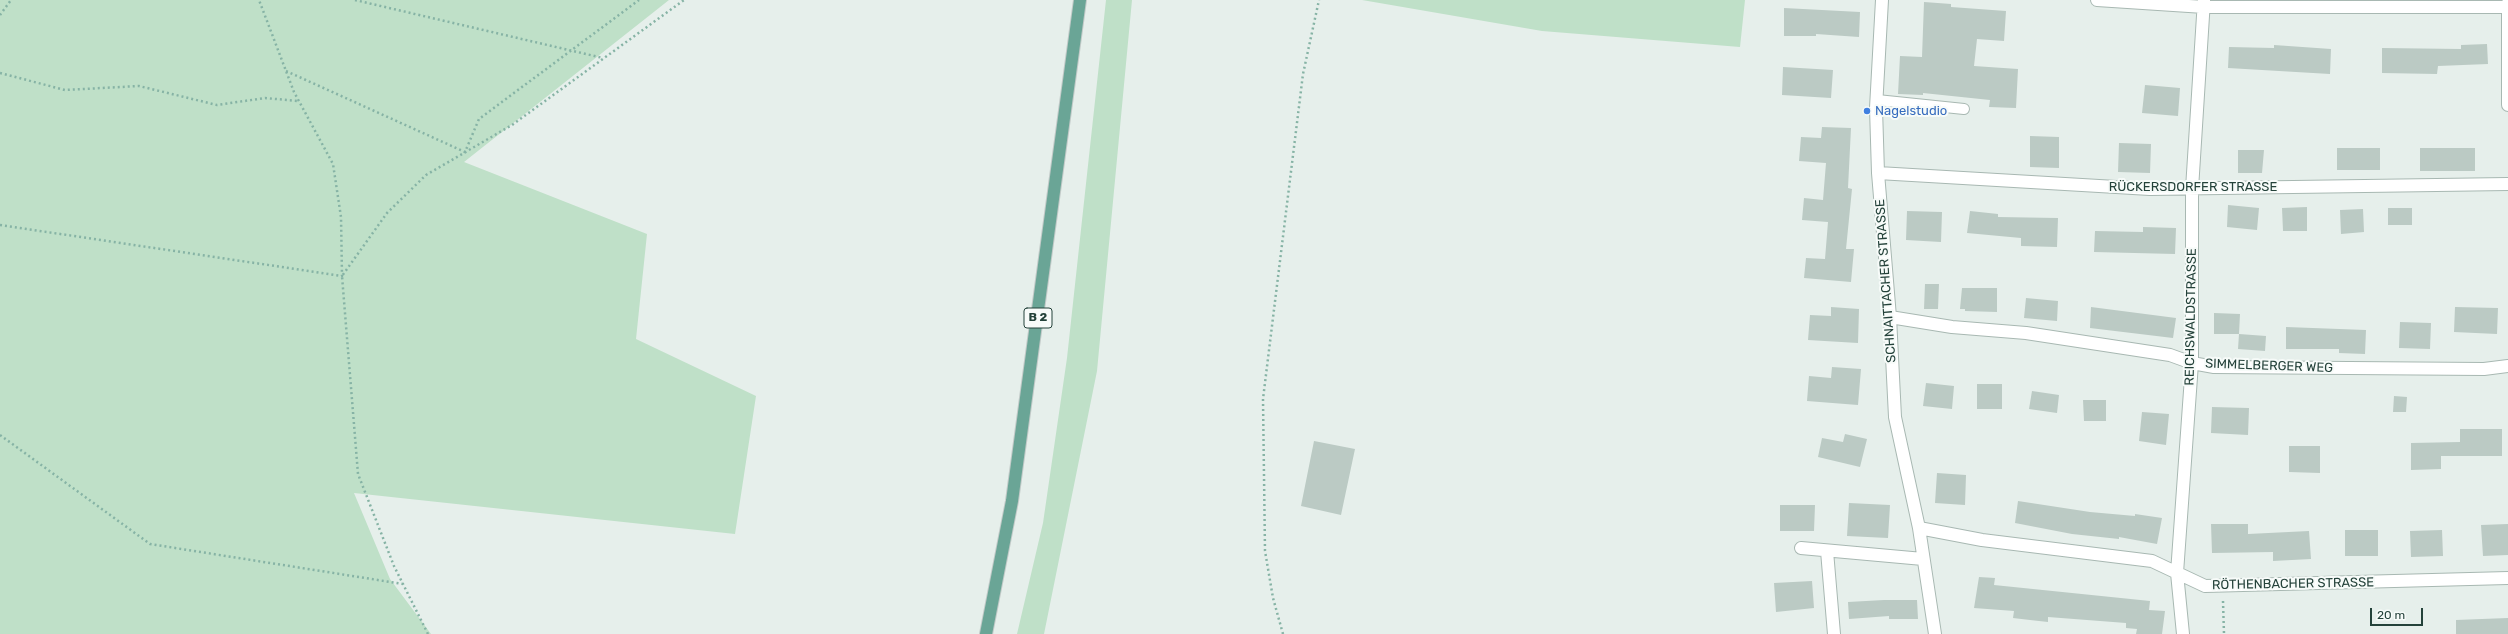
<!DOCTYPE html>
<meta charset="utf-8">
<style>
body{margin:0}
#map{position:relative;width:2508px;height:634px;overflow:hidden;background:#e6efeb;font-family:Rubik,sans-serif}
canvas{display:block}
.scale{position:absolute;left:2370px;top:608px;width:53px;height:18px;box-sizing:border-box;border:2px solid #24423a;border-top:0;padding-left:5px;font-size:12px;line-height:14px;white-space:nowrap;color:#24423a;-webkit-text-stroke:3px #f7fbf9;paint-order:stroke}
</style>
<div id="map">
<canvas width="2508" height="634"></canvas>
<div class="scale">20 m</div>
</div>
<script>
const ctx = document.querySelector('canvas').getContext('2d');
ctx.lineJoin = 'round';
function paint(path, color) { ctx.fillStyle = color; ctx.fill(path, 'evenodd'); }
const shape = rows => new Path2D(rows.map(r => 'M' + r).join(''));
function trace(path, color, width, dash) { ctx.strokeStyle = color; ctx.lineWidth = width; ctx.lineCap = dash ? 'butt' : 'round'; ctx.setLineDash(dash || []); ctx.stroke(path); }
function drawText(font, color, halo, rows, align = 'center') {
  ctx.font = font + ' Rubik,sans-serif'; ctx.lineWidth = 4; ctx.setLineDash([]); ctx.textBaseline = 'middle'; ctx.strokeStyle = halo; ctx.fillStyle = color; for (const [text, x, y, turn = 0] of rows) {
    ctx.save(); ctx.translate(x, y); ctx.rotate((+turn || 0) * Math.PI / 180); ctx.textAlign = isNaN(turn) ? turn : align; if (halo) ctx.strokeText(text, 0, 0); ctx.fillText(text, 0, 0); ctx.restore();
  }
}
paint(shape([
 [0,0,669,0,464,162,647,234,636,339,756,396,735,534,354,493,390,579,431,634,0,634],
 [1106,0,1132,0,1097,371,1044,634,1017,634,1043,523,1067,358],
 [1362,0,1745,0,1740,47,1542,31]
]), '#bfe0c8');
paint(shape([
 [1924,2,1951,4,1951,7,2006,11,2004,41,1977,39,1974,66,2018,69,2016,108,1989,107,1990,100,1923,93,1923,95,1898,94,1900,56,1922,57],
 [1784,8,1860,12,1859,37,1816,34,1816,36,1784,36],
 [2487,44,2488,64,2438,66,2437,74,2382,73,2382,48,2461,49,2461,45],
 [2274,45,2331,49,2330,74,2228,68,2229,47,2274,48],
 [1783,67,1833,70,1831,98,1782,95],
 [2145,85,2180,88,2178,116,2142,113],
 [1822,127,1851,128,1848,188,1852,189,1846,249,1854,249,1851,282,1804,278,1806,258,1825,259,1828,222,1802,220,1804,198,1823,200,1826,163,1799,161,1801,137,1821,138],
 [2030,136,2059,137,2059,168,2030,167],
 [2119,143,2151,144,2150,173,2118,172],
 [2337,148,2380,148,2380,170,2337,170],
 [2420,148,2475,148,2475,171,2420,171],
 [2238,150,2264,150,2262,173,2238,173],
 [2228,205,2259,208,2257,230,2227,227],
 [2307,207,2307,231,2283,231,2282,208],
 [2388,208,2412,208,2412,225,2388,225],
 [2363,209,2364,232,2341,234,2340,210],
 [1907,211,1942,212,1941,242,1906,240],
 [1970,211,1998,214,1998,217,2058,218,2057,247,2021,246,2021,238,1967,233],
 [2143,227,2176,228,2175,254,2094,252,2095,231,2143,232],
 [1925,284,1939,284,1938,309,1924,309],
 [1962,288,1997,288,1997,312,1965,311,1965,309,1960,309],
 [2026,298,2058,301,2057,321,2024,318],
 [1831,307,1859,309,1858,343,1808,340,1810,315,1831,316],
 [2091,307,2176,318,2173,338,2090,328],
 [2455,307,2498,308,2497,334,2454,332],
 [2214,313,2240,314,2239,334,2214,334],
 [2400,322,2431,323,2430,349,2399,348],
 [2286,327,2366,330,2365,354,2339,353,2339,349,2286,349],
 [2239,334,2266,336,2265,351,2238,349],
 [1832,367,1861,369,1858,405,1807,401,1809,376,1831,378],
 [1926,383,1954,386,1952,409,1923,406],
 [1977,384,2002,384,2002,409,1977,409],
 [2032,391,2059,395,2057,413,2029,409],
 [2394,396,2407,397,2406,412,2393,412],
 [2083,400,2106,400,2106,421,2084,421],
 [2212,407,2249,408,2248,435,2211,433],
 [2142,412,2169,414,2166,445,2139,441],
 [2460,429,2502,429,2502,456,2441,456,2441,469,2411,470,2411,443,2460,442],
 [1845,434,1867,439,1860,467,1818,457,1822,438,1843,442],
 [1314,441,1355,449,1341,515,1301,506],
 [2289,446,2320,446,2320,473,2289,472],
 [1937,473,1966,475,1965,505,1935,503],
 [2018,501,2090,512,2135,516,2135,514,2162,518,2157,544,2119,537,2119,539,2072,534,2015,523],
 [1849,503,1890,505,1888,538,1847,536],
 [1780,505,1815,505,1814,531,1780,531],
 [2211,524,2248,524,2248,534,2309,531,2311,559,2273,561,2273,552,2212,553],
 [2508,524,2508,555,2483,556,2481,525],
 [2345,530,2378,530,2378,556,2345,556],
 [2442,530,2443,556,2411,557,2410,531],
 [1979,577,1995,578,1994,585,2150,601,2149,610,2165,611,2162,634,2136,634,2137,629,2126,628,2126,623,2048,617,2048,622,2030,620,2013,618,2014,611,1974,608],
 [1812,581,1814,608,1776,612,1774,583],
 [1884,600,1917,600,1918,619,1889,619,1889,616,1849,619,1848,602],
 [2508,618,2508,634,2456,634,2456,620]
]), '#bbcac4');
const service = shape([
 [1877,100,1964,109]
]);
const minor = shape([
 [1882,0,1876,108,1878,173,1890,317,1895,417,1919,528,1935,634],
 [2097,0,2204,7,2508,7],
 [2508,3,2508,105],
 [1878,173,2150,189,2508,184],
 [1890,317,1952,327,2026,333,2170,355,2192,363,2214,367,2484,369,2508,366],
 [1919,528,1982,540,2152,561,2205,586,2508,578],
 [1801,548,1923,559],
 [1827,551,1834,634],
 [2183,634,2177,573,2192,363,2192,189,2204,0]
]);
const primary = shape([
 [986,634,1012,501,1080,0]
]);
trace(service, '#a8b8b2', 12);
trace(minor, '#a8b8b2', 14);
trace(primary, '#c2cac8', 14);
trace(shape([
 [355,0,603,58],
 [0,15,11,0],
 [286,71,465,152,479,119,639,0],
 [0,73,65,90,139,86,217,105,265,98,298,101],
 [0,225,342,276,341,217,333,164,294,92,259,0],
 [0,435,150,544,403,584],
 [2223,601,2224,634],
 [428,634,394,566,358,474,342,276,387,213,426,175,512,125,684,0],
 [1283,634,1273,598,1265,551,1263,399,1303,74,1319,0]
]), '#86b3a5', 2.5, [2, 3]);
trace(service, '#fff', 10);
trace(minor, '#fff', 12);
trace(primary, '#6aa596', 12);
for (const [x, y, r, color] of [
 [1867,111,4,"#3f7fe0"]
]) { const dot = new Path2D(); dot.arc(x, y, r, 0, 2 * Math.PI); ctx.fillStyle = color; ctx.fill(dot); trace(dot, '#f7fbf9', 1.5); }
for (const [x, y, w] of [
 [1038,318,28]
]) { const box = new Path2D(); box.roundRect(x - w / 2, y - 10, w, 20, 3); ctx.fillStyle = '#f7fbf9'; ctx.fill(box); trace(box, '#24423a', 1); }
drawText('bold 12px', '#24423a', null, [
 ["B 2",1038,318]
]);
drawText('13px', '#366cbe', '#f7fbf9', [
 ["Nagelstudio",1875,111]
], 'left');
drawText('13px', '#24423a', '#f7fbf9', [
 ["RÜCKERSDORFER STRASSE",2193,187],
 ["SCHNAITTACHER STRASSE",1886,281,-94],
 ["REICHSWALDSTRASSE",2191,317,-89],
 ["SIMMELBERGER WEG",2269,366,2],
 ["RÖTHENBACHER STRASSE",2293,584,-1]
]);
</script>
